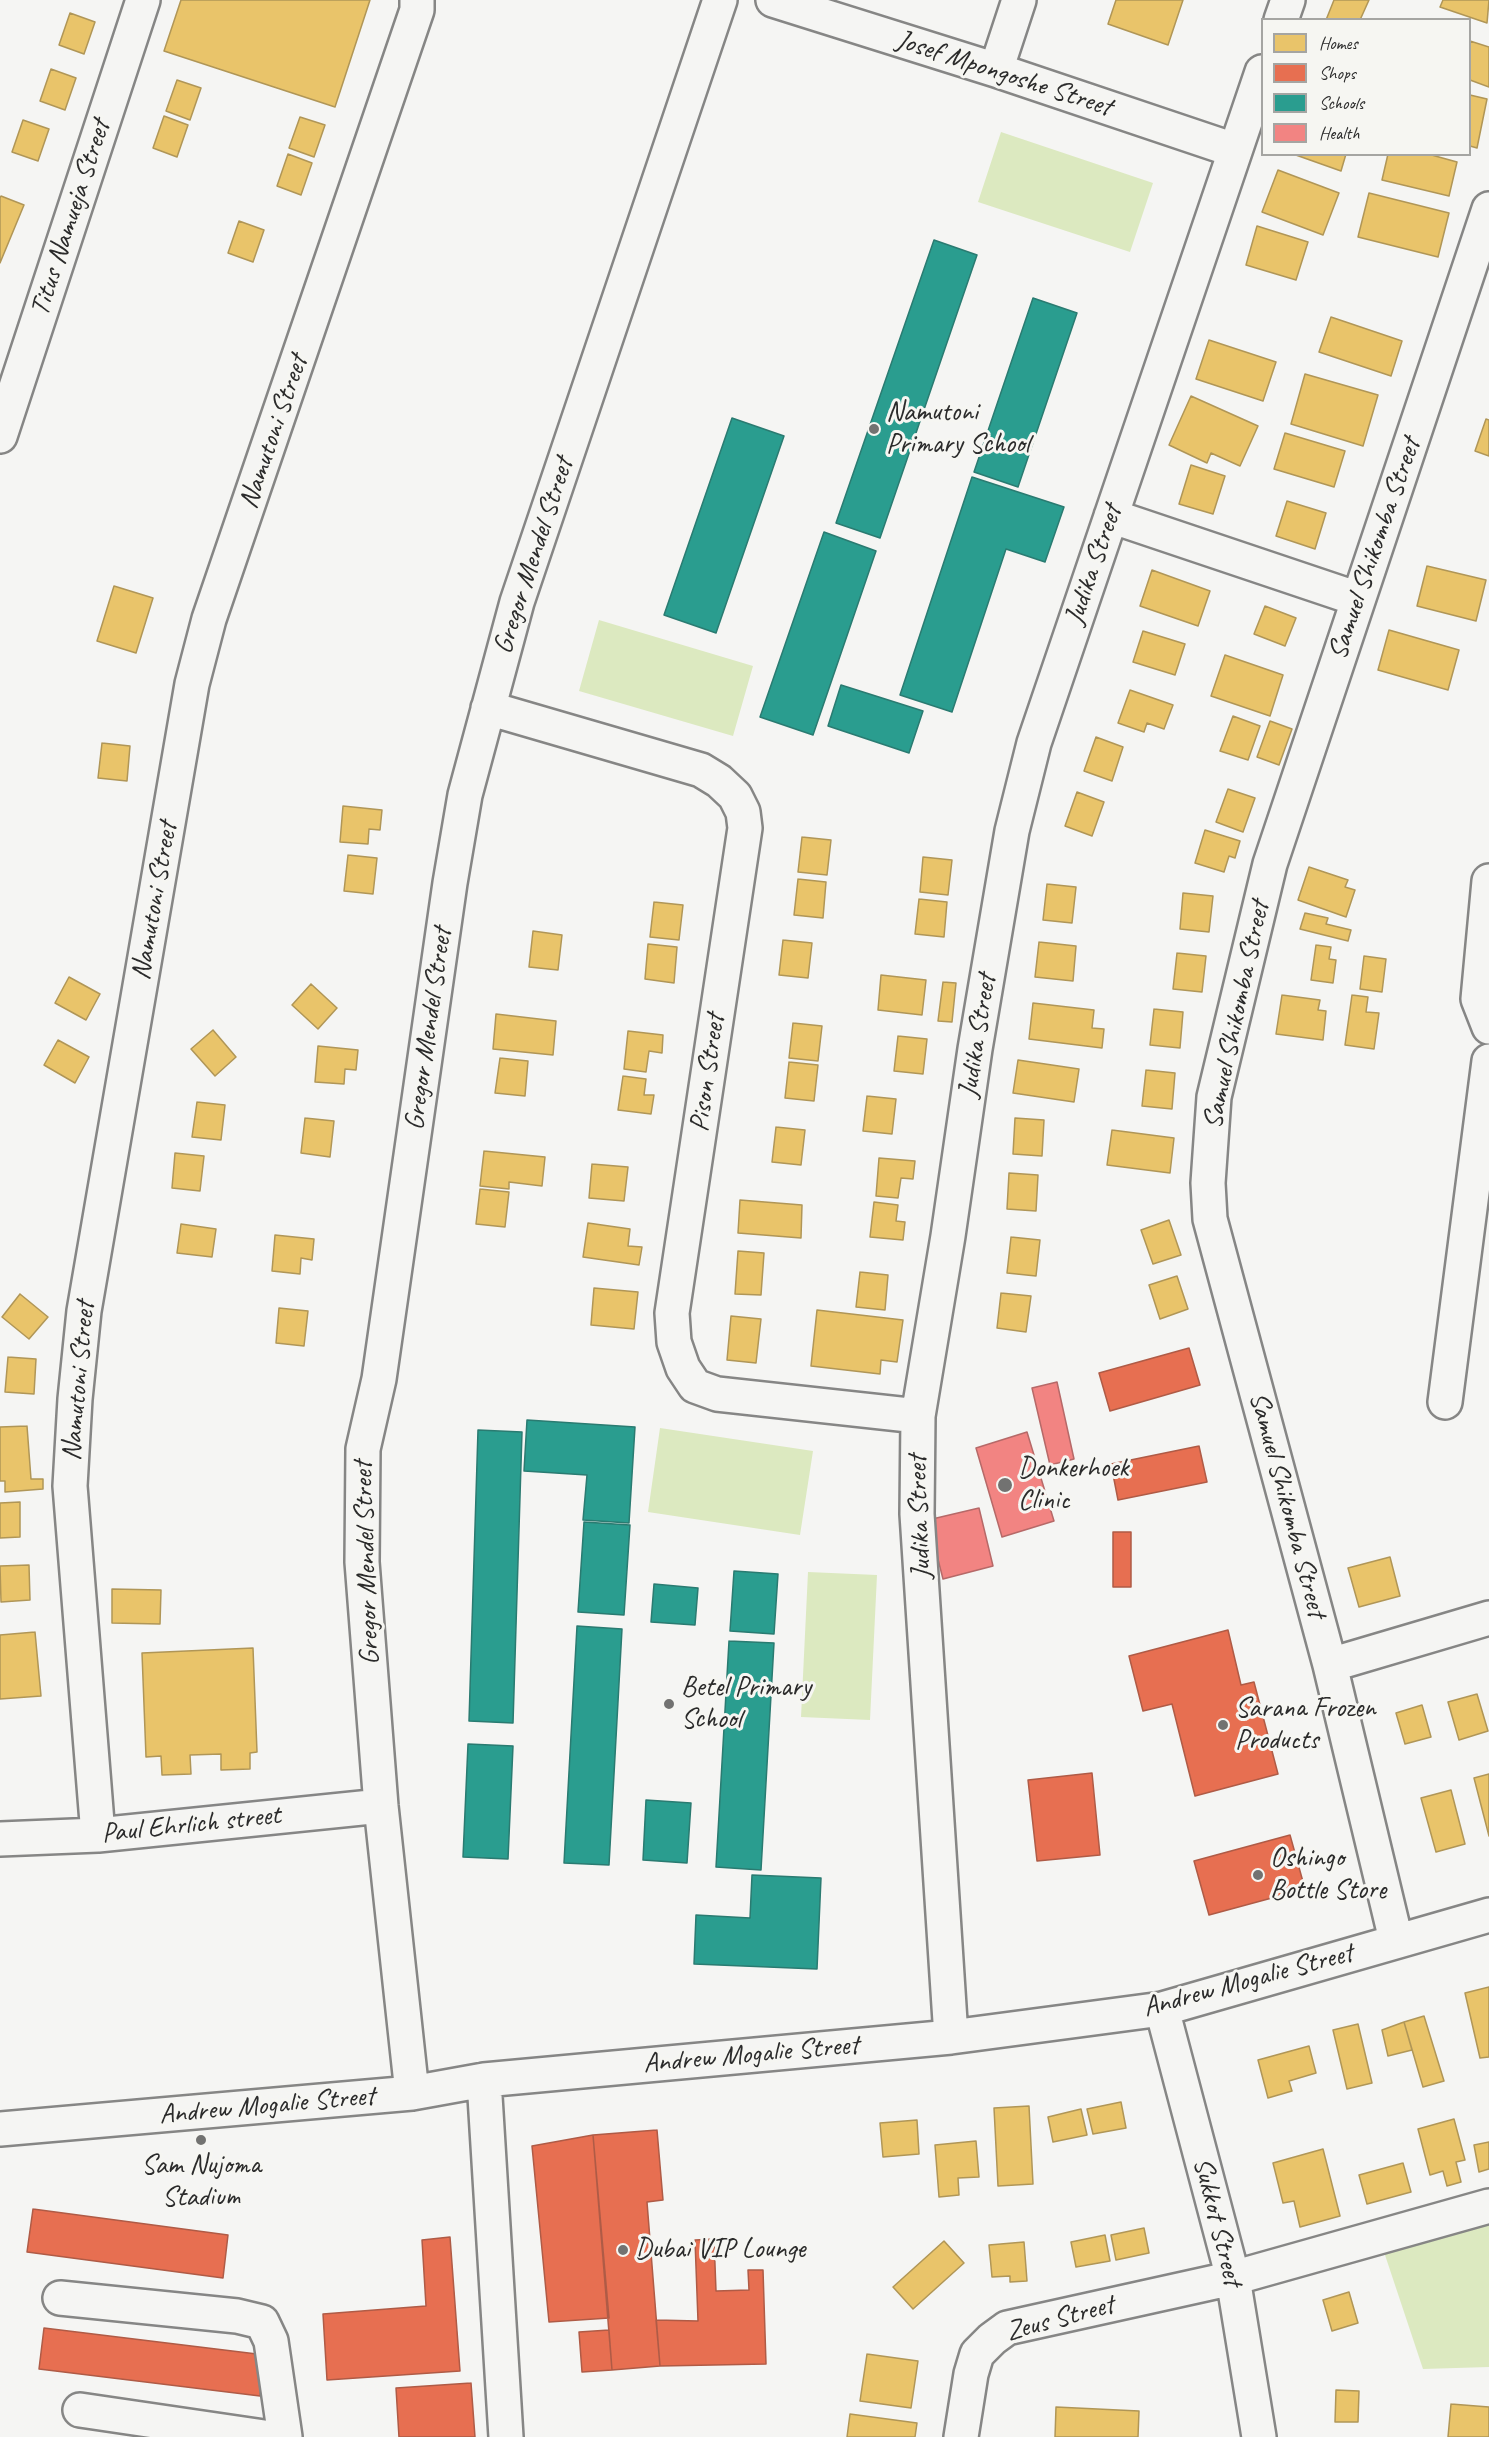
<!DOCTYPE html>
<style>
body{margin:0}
#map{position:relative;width:1489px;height:2437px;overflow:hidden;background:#f5f5f3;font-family:Caveat,sans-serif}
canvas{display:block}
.legend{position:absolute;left:1261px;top:18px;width:210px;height:138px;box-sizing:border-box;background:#f6f6f2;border:2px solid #a5a5a2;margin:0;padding:8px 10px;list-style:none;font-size:18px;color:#2b2b2b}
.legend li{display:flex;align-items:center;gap:12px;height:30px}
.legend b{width:30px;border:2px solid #a5a5a2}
</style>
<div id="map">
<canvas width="1489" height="2437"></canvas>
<ul class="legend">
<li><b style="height:16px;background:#e9c46a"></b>Homes</li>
<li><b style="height:16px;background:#e76f51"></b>Shops</li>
<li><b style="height:16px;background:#2a9d8f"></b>Schools</li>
<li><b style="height:16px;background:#f28482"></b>Health</li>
</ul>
</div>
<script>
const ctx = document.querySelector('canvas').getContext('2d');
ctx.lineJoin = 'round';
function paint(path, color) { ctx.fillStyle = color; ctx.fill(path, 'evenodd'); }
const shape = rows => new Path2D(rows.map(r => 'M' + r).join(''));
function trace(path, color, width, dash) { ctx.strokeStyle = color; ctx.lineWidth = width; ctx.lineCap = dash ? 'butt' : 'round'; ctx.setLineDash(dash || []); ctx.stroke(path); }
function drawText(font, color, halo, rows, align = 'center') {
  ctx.font = font + ' Caveat,sans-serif'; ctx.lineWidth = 6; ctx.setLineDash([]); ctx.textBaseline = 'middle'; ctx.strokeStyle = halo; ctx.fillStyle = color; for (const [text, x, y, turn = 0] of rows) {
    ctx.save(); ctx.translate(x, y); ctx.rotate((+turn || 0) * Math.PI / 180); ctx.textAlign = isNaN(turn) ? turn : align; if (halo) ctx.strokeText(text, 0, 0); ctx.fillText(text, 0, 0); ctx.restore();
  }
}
paint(shape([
 [1001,132,1153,183,1130,252,978,202],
 [599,620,753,666,733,736,579,691],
 [660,1428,813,1451,800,1535,648,1512],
 [808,1572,877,1575,870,1720,801,1717],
 [1489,2206,1489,2367,1423,2369,1379,2237]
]), '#dce9c0');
const homes = shape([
 [181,0,370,0,335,107,164,51,181,0],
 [1116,0,1183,0,1168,45,1108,24,1116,0],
 [1334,0,1369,0,1360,20,1326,20,1334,0],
 [1443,0,1489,0,1487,23,1440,7,1443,0],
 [70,13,95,22,84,54,59,45,70,13],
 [1470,41,1489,47,1489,87,1470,80,1470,41],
 [51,69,76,78,65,110,40,101,51,69],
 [177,80,201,88,190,120,166,111,177,80],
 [1470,95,1487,99,1477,148,1470,146,1470,95],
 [164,116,188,125,177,157,153,148,164,116],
 [300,117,325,125,314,157,289,148,300,117],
 [23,120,49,129,38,161,12,152,23,120],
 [288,154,312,163,301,195,277,186,288,154],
 [1293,154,1346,154,1341,171,1293,154],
 [1388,154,1428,154,1457,162,1449,196,1382,180,1388,154],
 [1278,170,1339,193,1323,235,1262,212,1278,170],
 [1369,193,1449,213,1438,257,1358,237,1369,193],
 [1,196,24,205,0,263,0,198,1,196],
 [239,221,264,230,253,262,228,253,239,221],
 [1257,226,1308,242,1296,280,1246,265,1257,226],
 [1331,317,1402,341,1391,376,1319,352,1331,317],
 [1209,340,1276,362,1263,401,1196,379,1209,340],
 [1305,374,1378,395,1363,446,1291,424,1305,374],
 [1191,396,1258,426,1240,466,1211,453,1207,463,1169,445,1191,396],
 [1486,419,1489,420,1489,456,1475,451,1486,419],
 [1285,433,1345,451,1334,487,1274,469,1285,433],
 [1191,465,1225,476,1213,514,1179,504,1191,465],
 [1287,501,1326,513,1315,549,1276,536,1287,501],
 [1427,566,1486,580,1476,621,1417,606,1427,566],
 [1152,570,1210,591,1198,626,1140,606,1152,570],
 [114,586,153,598,136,653,97,641,114,586],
 [1265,606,1296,618,1285,646,1254,634,1265,606],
 [1389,630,1459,650,1448,690,1378,670,1389,630],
 [1143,631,1185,644,1175,675,1133,662,1143,631],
 [1225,655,1283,675,1270,716,1211,696,1225,655],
 [1130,690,1173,705,1164,729,1147,723,1144,732,1118,723,1130,690],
 [1233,716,1260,726,1248,760,1220,751,1233,716],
 [1270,721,1292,729,1279,765,1257,757,1270,721],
 [1096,737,1123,747,1112,781,1084,771,1096,737],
 [102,743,130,746,127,781,98,778,102,743],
 [1228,789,1255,798,1243,832,1216,822,1228,789],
 [1077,792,1104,802,1092,836,1065,826,1077,792],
 [343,806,382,810,380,830,369,829,368,844,340,842,343,806],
 [1205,830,1240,841,1235,858,1229,856,1224,872,1195,863,1205,830],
 [802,837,831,840,827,875,798,872,802,837],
 [348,855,377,858,373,894,344,891,348,855],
 [923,857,952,860,948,895,920,892,923,857],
 [1309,867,1348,880,1345,887,1355,890,1346,917,1298,900,1309,867],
 [798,879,826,882,823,918,794,915,798,879],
 [1047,884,1076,887,1072,923,1043,920,1047,884],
 [1183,893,1213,896,1209,932,1180,929,1183,893],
 [919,899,947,902,944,937,915,934,919,899],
 [654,902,683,905,679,940,650,937,654,902],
 [1305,913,1328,918,1326,924,1351,930,1348,941,1300,929,1305,913],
 [533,931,562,935,558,970,529,967,533,931],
 [783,940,812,943,808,978,779,975,783,940],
 [1039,942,1076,946,1073,981,1035,977,1039,942],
 [648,944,677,947,674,983,645,979,648,944],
 [1316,945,1331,947,1329,959,1336,960,1333,983,1311,980,1316,945],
 [1177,953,1206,956,1202,992,1173,989,1177,953],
 [1364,956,1386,959,1382,992,1360,989,1364,956],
 [881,975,926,980,922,1015,878,1010,881,975],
 [69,977,100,994,86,1020,55,1003,69,977],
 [943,982,956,983,952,1022,938,1021,943,982],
 [311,984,337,1008,318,1029,292,1005,311,984],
 [1282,995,1320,1000,1318,1010,1326,1011,1323,1040,1276,1034,1282,995],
 [1352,995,1368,997,1366,1012,1379,1013,1374,1049,1345,1045,1352,995],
 [1033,1003,1094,1010,1092,1028,1104,1029,1102,1048,1029,1039,1033,1003],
 [1154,1009,1183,1012,1180,1048,1150,1045,1154,1009],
 [496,1014,556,1021,553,1055,493,1049,496,1014],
 [793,1023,822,1026,818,1061,789,1058,793,1023],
 [213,1030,236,1057,215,1076,191,1049,213,1030],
 [628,1031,663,1035,662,1053,649,1051,646,1072,624,1069,628,1031],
 [898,1036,927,1039,923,1074,894,1071,898,1036],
 [58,1040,89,1057,75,1083,44,1065,58,1040],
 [318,1046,358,1050,356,1070,345,1069,344,1084,315,1082,318,1046],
 [500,1058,528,1061,525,1096,495,1093,500,1058],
 [1018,1060,1079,1069,1074,1102,1013,1093,1018,1060],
 [789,1062,818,1065,814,1101,785,1098,789,1062],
 [1146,1070,1175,1073,1172,1109,1142,1106,1146,1070],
 [623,1076,646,1079,644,1095,654,1095,651,1114,618,1110,623,1076],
 [867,1096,896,1099,892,1134,863,1131,867,1096],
 [197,1102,225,1105,221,1140,192,1137,197,1102],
 [305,1118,334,1121,330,1157,301,1153,305,1118],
 [1015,1118,1044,1120,1042,1156,1013,1154,1015,1118],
 [776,1127,805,1130,801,1165,772,1162,776,1127],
 [1112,1130,1174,1138,1170,1173,1107,1165,1112,1130],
 [484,1151,545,1157,542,1186,509,1182,509,1189,480,1186,484,1151],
 [175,1153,204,1156,200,1191,172,1188,175,1153],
 [879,1158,915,1161,913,1179,901,1178,898,1198,876,1196,879,1158],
 [592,1164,628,1167,624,1201,589,1198,592,1164],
 [1009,1173,1038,1175,1036,1211,1007,1209,1009,1173],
 [480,1189,509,1192,505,1227,476,1224,480,1189],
 [740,1200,802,1205,801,1238,738,1233,740,1200],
 [874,1202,898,1205,896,1221,905,1222,903,1240,870,1237,874,1202],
 [1169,1220,1181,1255,1153,1264,1141,1230,1169,1220],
 [588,1223,630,1229,628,1246,642,1247,639,1265,583,1257,588,1223],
 [181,1224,216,1229,212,1257,177,1253,181,1224],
 [275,1235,314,1239,312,1260,301,1258,300,1274,272,1271,275,1235],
 [1011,1237,1040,1240,1036,1276,1007,1273,1011,1237],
 [738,1251,764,1253,761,1295,735,1294,738,1251],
 [860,1272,888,1275,885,1310,856,1307,860,1272],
 [1177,1276,1188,1309,1160,1319,1149,1285,1177,1276],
 [594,1288,638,1292,634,1329,591,1325,594,1288],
 [1001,1293,1031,1296,1026,1332,997,1328,1001,1293],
 [20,1294,48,1317,29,1339,2,1317,20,1294],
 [279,1308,308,1311,304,1346,276,1343,279,1308],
 [817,1310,903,1320,897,1362,881,1360,880,1374,811,1366,817,1310],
 [731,1316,761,1319,756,1363,727,1360,731,1316],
 [8,1357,36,1359,34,1394,5,1392,8,1357],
 [27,1426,31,1479,43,1479,43,1489,5,1492,5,1481,0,1481,0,1427,27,1426],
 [20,1502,20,1537,0,1538,0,1503,20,1502],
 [1390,1557,1400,1596,1359,1607,1348,1568,1390,1557],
 [29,1565,30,1600,1,1602,0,1566,29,1565],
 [112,1589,161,1590,160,1624,112,1623,112,1589],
 [35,1632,41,1696,0,1699,0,1635,35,1632],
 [253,1648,257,1752,250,1753,250,1769,221,1770,221,1754,190,1755,191,1774,162,1775,161,1756,146,1757,142,1653,253,1648],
 [1477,1694,1488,1731,1459,1740,1448,1702,1477,1694],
 [1422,1705,1431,1737,1405,1744,1396,1713,1422,1705],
 [1489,1774,1489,1836,1474,1778,1489,1774],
 [1451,1790,1465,1844,1436,1852,1421,1798,1451,1790],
 [1489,1987,1489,2057,1480,2058,1465,1993,1489,1987],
 [1424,2016,1444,2081,1423,2087,1404,2022,1424,2016],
 [1404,2022,1412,2050,1388,2056,1382,2030,1404,2022],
 [1358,2024,1372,2083,1347,2089,1333,2030,1358,2024],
 [1309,2046,1316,2073,1289,2081,1292,2091,1268,2098,1258,2060,1309,2046],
 [1121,2102,1126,2128,1093,2134,1087,2109,1121,2102],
 [1029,2106,1033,2184,998,2186,994,2108,1029,2106],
 [1081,2109,1087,2135,1053,2142,1048,2117,1081,2109],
 [1454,2119,1465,2160,1456,2162,1461,2182,1447,2186,1443,2171,1430,2175,1418,2129,1454,2119],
 [917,2120,919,2154,883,2157,880,2123,917,2120],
 [976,2141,979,2177,958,2178,959,2195,939,2197,935,2145,976,2141],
 [1489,2142,1489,2169,1479,2172,1474,2145,1489,2142],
 [1323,2149,1340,2216,1300,2227,1294,2201,1283,2203,1273,2163,1323,2149],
 [1403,2163,1411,2192,1367,2204,1359,2175,1403,2163],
 [1144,2228,1149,2253,1116,2260,1111,2235,1144,2228],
 [1105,2235,1110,2261,1076,2267,1071,2242,1105,2235],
 [944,2241,964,2263,913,2309,893,2287,944,2241],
 [1024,2242,1027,2281,1010,2282,1010,2276,992,2277,989,2245,1024,2242],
 [1349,2292,1358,2323,1332,2331,1323,2300,1349,2292],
 [867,2354,918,2361,911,2408,860,2401,867,2354],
 [1336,2390,1359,2391,1358,2422,1335,2422,1336,2390],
 [1451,2404,1489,2407,1489,2437,1448,2437,1451,2404],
 [1056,2407,1139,2411,1138,2437,1055,2437,1056,2407],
 [850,2414,917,2423,915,2437,847,2437,850,2414]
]);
paint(homes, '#e9c46a');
trace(homes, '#b09657', 1.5);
const shops = shape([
 [1189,1348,1200,1385,1110,1411,1099,1373,1189,1348],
 [1199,1446,1207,1482,1118,1500,1111,1464,1199,1446],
 [1113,1532,1131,1532,1131,1587,1113,1587,1113,1532],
 [1228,1630,1241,1685,1254,1682,1278,1774,1195,1796,1172,1704,1143,1711,1129,1656,1228,1630],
 [1092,1773,1100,1855,1037,1861,1028,1780,1092,1773],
 [1290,1835,1305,1889,1209,1915,1194,1861,1290,1835],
 [657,2130,663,2200,647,2202,660,2366,612,2370,593,2135,657,2130],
 [593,2135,609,2318,549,2322,532,2146,593,2135],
 [33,2209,228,2235,223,2278,27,2252,33,2209],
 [450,2237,460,2371,327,2380,323,2314,426,2306,422,2240,450,2237],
 [714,2239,716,2291,749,2290,748,2270,763,2270,766,2364,660,2366,656,2320,698,2321,695,2240,714,2239],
 [44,2328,265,2355,260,2396,39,2369,44,2328],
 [609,2330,612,2370,582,2372,579,2332,609,2330],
 [471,2383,475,2437,399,2437,396,2388,471,2383]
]);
paint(shops, '#e76f51');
trace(shops, '#af5b46', 1.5);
const schools = shape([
 [934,240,977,255,880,538,836,523,934,240],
 [1033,298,1077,313,1018,487,974,472,1033,298],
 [732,418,784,436,716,633,664,615,732,418],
 [972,477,1064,507,1045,562,1006,549,952,712,900,695,972,477],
 [824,532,876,551,813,735,760,717,824,532],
 [841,685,923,711,909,753,828,726,841,685],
 [527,1420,635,1427,629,1523,583,1520,587,1475,524,1471,527,1420],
 [478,1430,522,1432,513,1723,469,1721,478,1430],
 [584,1522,630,1525,624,1615,578,1612,584,1522],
 [734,1571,778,1574,774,1634,730,1631,734,1571],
 [654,1584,698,1588,695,1625,651,1622,654,1584],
 [577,1626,622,1629,609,1865,564,1863,577,1626],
 [729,1641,774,1643,761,1870,716,1867,729,1641],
 [468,1744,513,1746,508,1859,463,1857,468,1744],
 [646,1800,691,1803,687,1863,643,1860,646,1800],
 [752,1875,821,1878,817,1969,694,1964,696,1915,750,1918,752,1875]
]);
paint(schools, '#2a9d8f');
trace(schools, '#2a7b71', 1.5);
const health = shape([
 [1057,1382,1074,1459,1050,1465,1032,1388,1057,1382],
 [1027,1432,1054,1521,1002,1537,976,1448,1027,1432],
 [979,1508,993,1566,943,1579,928,1520,979,1508]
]);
paint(health, '#f28482');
trace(health, '#b66968', 1.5);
const minor = shape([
 [773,0,996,70,1234,150],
 [1281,20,1288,0],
 [996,70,1019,0],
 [0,436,143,0],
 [1111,516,1358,599],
 [488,708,701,770,719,781,735,796,743,812,745,828,672,1313,674,1342,683,1368,695,1386,717,1394,918,1416],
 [1489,881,1478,999,1489,1027],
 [1445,1402,1489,1061],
 [1330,1665,1489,1618],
 [98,1835,70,1486,75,1399,84,1311,192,684,209,619,417,10,417,0],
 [0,1839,98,1835,381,1806],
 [1396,1940,1330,1665,1210,1219,1208,1183,1214,1097,1270,864,1489,209],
 [1162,2009,1233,2278,1259,2437],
 [951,2037,917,1514,918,1416,948,1236,975,1049,1012,831,1034,743,1262,72],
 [484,2080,506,2437],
 [412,2093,381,1806,362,1562,363,1449,379,1379,450,883,465,795,517,602,720,0],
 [0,2129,412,2093,484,2080,951,2037,1162,2009,1489,1915],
 [60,2298,237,2316,262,2322,271,2341,285,2437],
 [80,2410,264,2437],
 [961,2437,971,2374,977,2354,992,2339,1007,2328,1233,2278,1489,2206]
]);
trace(minor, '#868685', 38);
trace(minor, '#f5f5f3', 33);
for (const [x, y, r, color] of [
 [874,429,6,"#727271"],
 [1005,1485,8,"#727271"],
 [669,1704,6,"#727271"],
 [1223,1725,6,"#727271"],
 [1258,1875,6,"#727271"],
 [201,2140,6,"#727271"],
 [623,2250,6,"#727271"]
]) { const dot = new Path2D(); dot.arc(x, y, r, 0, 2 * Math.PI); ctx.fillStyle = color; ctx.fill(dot); trace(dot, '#f6f6f2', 2); }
drawText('28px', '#2b2b2b', '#f6f6f2', [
 ["Josef Mpongoshe Street",1004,74,18],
 ["Titus Namueja Street",71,218,-72],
 ["Namutoni Street",274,432,-71],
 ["Samuel Shikomba Street",1375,549,-71],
 ["Gregor Mendel Street",534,556,-72],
 ["Judika Street",1094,565,-71],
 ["Namutoni Street",155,901,-80],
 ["Samuel Shikomba Street",1237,1015,-78],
 ["Gregor Mendel Street",429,1029,-82],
 ["Judika Street",978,1036,-81],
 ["Pison Street",708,1073,-82],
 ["Namutoni Street",79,1381,-85],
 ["Samuel Shikomba Street",1287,1505,75],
 ["Judika Street",920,1517,-92],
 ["Gregor Mendel Street",367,1563,-92],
 ["Paul Ehrlich street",191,1825,-6],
 ["Andrew Mogalie Street",1248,1981,-15],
 ["Andrew Mogalie Street",751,2055,-5],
 ["Andrew Mogalie Street",267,2106,-5],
 ["Sukkot Street",1217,2222,76],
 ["Zeus Street",1060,2319,-15]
]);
drawText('28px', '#2b2b2b', '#f6f6f2', [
 ["Namutoni",886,413],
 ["Primary School",886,445],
 ["Donkerhoek",1018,1469],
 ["Clinic",1018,1501],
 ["Betel Primary",681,1688],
 ["School",681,1720],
 ["Sarana Frozen",1235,1709],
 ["Products",1235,1741],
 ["Oshingo",1270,1859],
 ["Bottle Store",1270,1891],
 ["Sam Nujoma",201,2166,"center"],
 ["Stadium",201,2198,"center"],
 ["Dubai VIP Lounge",635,2250]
], 'left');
</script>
